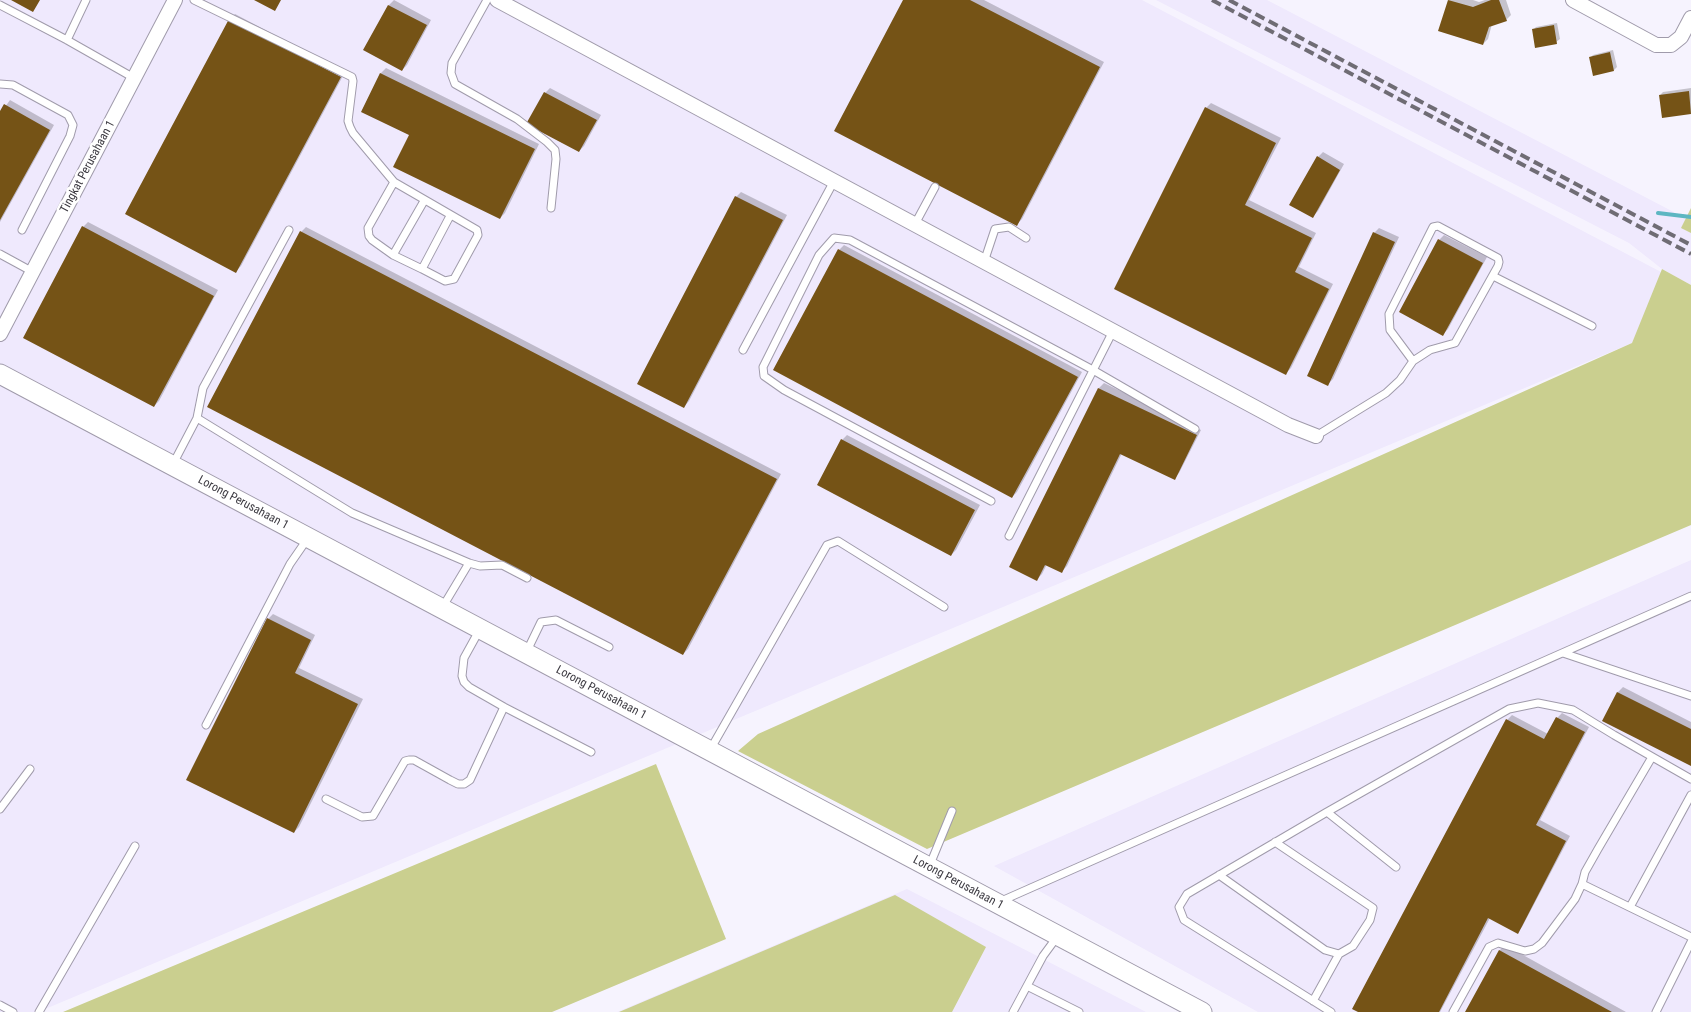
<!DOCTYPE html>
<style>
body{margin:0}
canvas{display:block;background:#f6f3fe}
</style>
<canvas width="1691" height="1012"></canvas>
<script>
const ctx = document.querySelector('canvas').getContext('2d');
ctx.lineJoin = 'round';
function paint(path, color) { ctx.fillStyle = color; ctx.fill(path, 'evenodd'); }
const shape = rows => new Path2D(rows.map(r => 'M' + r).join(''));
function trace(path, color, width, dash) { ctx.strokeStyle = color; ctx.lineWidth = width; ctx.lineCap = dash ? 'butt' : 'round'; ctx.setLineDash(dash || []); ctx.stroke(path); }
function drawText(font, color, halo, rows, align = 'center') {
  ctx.font = font + ' "Roboto Condensed",sans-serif'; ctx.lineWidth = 5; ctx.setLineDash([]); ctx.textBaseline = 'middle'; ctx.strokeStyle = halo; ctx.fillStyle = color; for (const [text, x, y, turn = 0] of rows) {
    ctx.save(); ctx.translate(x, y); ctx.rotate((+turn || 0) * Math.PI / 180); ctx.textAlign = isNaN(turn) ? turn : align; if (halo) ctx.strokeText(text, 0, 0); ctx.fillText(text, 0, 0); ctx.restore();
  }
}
paint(shape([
 [0,0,1142,0,1663,273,1632,343,38,1012,0,1012],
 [1156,0,1267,0,1691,221,1691,285,1662,269,1629,243],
 [1691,560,1691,1012,1258,1012,994,866],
 [907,889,1146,1012,617,1012]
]), '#efe9fd');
paint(shape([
 [1691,208,1691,233,1681,228],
 [1662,269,1691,285,1691,525,927,849,738,751,758,734,1632,343],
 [656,764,726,939,552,1012,63,1012],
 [895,895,986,947,952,1012,619,1012]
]), '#cacf8f');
paint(shape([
 [394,0,431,20,407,65,402,70,365,50,389,5],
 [904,0,984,0,1104,62,1022,219,1017,224],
 [1449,0,1473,0,1479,2,1485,0,1506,0,1511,15,1506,20,1492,24,1488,39,1483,44,1440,30],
 [235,14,345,72,241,266,236,271,230,19],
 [1557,23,1560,39,1556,42,1533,30,1536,27],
 [1613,50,1617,67,1614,70,1590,58,1593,55],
 [386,68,539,144,505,213,500,218,410,135,362,111,381,73],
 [550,88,601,115,584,146,579,151,545,93],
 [1691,88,1691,113,1663,116,1660,95,1663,92],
 [10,100,54,125,0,222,0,114],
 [1211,103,1281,138,1249,200,1316,233,1299,267,1333,284,1291,368,1286,373,1206,108],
 [1323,152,1344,164,1318,211,1313,216,1318,157],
 [741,192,787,215,689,401,684,407,736,197],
 [88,222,218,290,159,401,154,406,83,227],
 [306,227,781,474,688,649,683,654,301,232],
 [1379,228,1399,237,1333,379,1328,384,1374,233],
 [1444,235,1487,257,1448,329,1443,334,1439,240],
 [844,245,1082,372,1017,492,1012,497,774,369,839,250],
 [1104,383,1201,430,1179,473,1174,478,1122,453,1067,566,1062,571,1047,564,1042,574,1037,579,1011,567,1099,388],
 [847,435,980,505,956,550,951,555,842,440],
 [273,614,315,635,299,668,363,699,299,827,294,832,268,619],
 [1623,687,1691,722,1691,765,1604,721,1618,692],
 [1562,713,1589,727,1540,820,1570,836,1522,927,1517,932,1490,918,1440,1012,1360,1012,1507,720,1512,715,1548,734,1557,718],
 [1505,945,1626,1012,1466,1012,1500,950]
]), '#0003');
trace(shape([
 [1658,213,1691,217]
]), '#5db6c2', 4);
paint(shape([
 [11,0,40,0,33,12],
 [254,0,281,0,275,11],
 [903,0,970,0,1100,67,1017,226,834,131],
 [1448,0,1473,7,1491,0,1499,0,1507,21,1489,27,1483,45,1438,31],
 [388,5,427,25,402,71,363,50],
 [229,19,341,77,236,273,125,214],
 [1554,25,1557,44,1535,48,1532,29],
 [1610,52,1614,71,1593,76,1589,57],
 [380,73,535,149,500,219,393,167,409,135,361,112],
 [1689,91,1691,114,1662,118,1659,95],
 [544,92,597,120,579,152,526,124],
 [4,104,50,130,0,220,0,111],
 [1205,107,1276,143,1245,205,1312,238,1295,272,1329,289,1286,375,1114,289],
 [1317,156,1340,170,1313,218,1289,205],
 [735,196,783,220,684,408,637,384],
 [82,226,214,296,154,407,23,338],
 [300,231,777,479,683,655,207,407],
 [1373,232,1395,242,1328,386,1307,376],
 [1438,239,1483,263,1443,336,1399,312],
 [838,249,1078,377,1012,498,773,370],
 [1098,388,1197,435,1175,480,1120,454,1062,573,1045,565,1037,581,1009,567],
 [841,439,975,510,951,556,817,485],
 [267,618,311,640,295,673,358,704,294,833,186,780],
 [1617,692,1691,729,1691,766,1602,721],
 [1556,717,1585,732,1536,825,1566,841,1518,934,1488,918,1439,1012,1358,1012,1352,1009,1506,719,1544,739],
 [1499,950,1612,1012,1465,1012]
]), '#755316');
const lane = shape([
 [194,0,352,77,353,81,348,121,350,127,353,133,394,182,477,230,478,235,454,279,445,281,422,269,393,255,372,240,369,236,368,228,394,182],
 [487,0,452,63,451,73,455,84,517,119,547,142,555,150,556,159,551,208],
 [0,5,67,40,134,78],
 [67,40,86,0],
 [0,84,13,85,68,115,73,125,70,136,22,230],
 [915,224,935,187],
 [289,230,203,388,197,418,352,513,469,563],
 [0,254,33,272],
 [393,255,424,201],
 [984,262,995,229,1009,227,1026,238],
 [422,269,450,216],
 [1493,276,1592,326],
 [743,350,834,181],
 [1316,436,1386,393,1400,380,1413,361,1430,350,1455,343,1498,266,1499,262,1498,258,1438,226,1433,227,1389,314,1390,330,1413,361],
 [173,464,197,418],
 [991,501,784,390,764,376,763,367,819,255,834,238,850,240,1093,370,1195,429],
 [1009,536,1113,331],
 [442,608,469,563,480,566,502,565,527,578],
 [480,629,464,658,462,676,464,682,469,687,504,707,591,752],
 [526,653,541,622,556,620,609,647],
 [1563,653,1691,696],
 [206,725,290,564,308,538],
 [710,750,827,545,838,541,944,607],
 [326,799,362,817,373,816,405,761,409,760,414,760,450,780,458,784,464,784,470,780,504,707],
 [0,809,30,769],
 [1327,812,1509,709,1538,703,1573,710,1614,735,1691,779],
 [929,867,952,811],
 [1219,875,1325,950,1339,954,1353,946,1370,920,1373,908,1275,842],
 [1582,884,1585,872,1598,849,1652,757],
 [999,902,1691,596],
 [1630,907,1691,795],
 [1027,986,1079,1012],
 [1313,1001,1339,954],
 [0,1005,13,1012],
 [39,1012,135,846],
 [1013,1012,1043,956,1057,937],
 [1331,1012,1184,920,1179,907,1187,894,1327,812,1396,867],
 [1453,1012,1489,947,1498,943,1525,951,1534,949,1542,943,1575,899,1582,884,1691,937],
 [1656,1012,1691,942]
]);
const street = shape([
 [497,0,1288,425,1316,436],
 [1573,0,1656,45,1671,45,1681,37,1691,18],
 [0,334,175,0]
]);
const secondary = shape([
 [0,374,1202,1012]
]);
trace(lane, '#a09bab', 9);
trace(street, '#a09bab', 16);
trace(secondary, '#a09bab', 21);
trace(lane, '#fff', 7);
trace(street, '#fff', 14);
trace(secondary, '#fff', 19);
trace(shape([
 [1212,0,1691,254],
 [1229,0,1691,245]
]), '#6f6c74', 4, [10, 5]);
drawText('12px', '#3b3940', '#fff', [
 ["Tingkat Perusahaan 1",88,167,-62],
 ["Lorong Perusahaan 1",243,503,28],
 ["Lorong Perusahaan 1",601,693,28],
 ["Lorong Perusahaan 1",958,883,28]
]);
</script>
